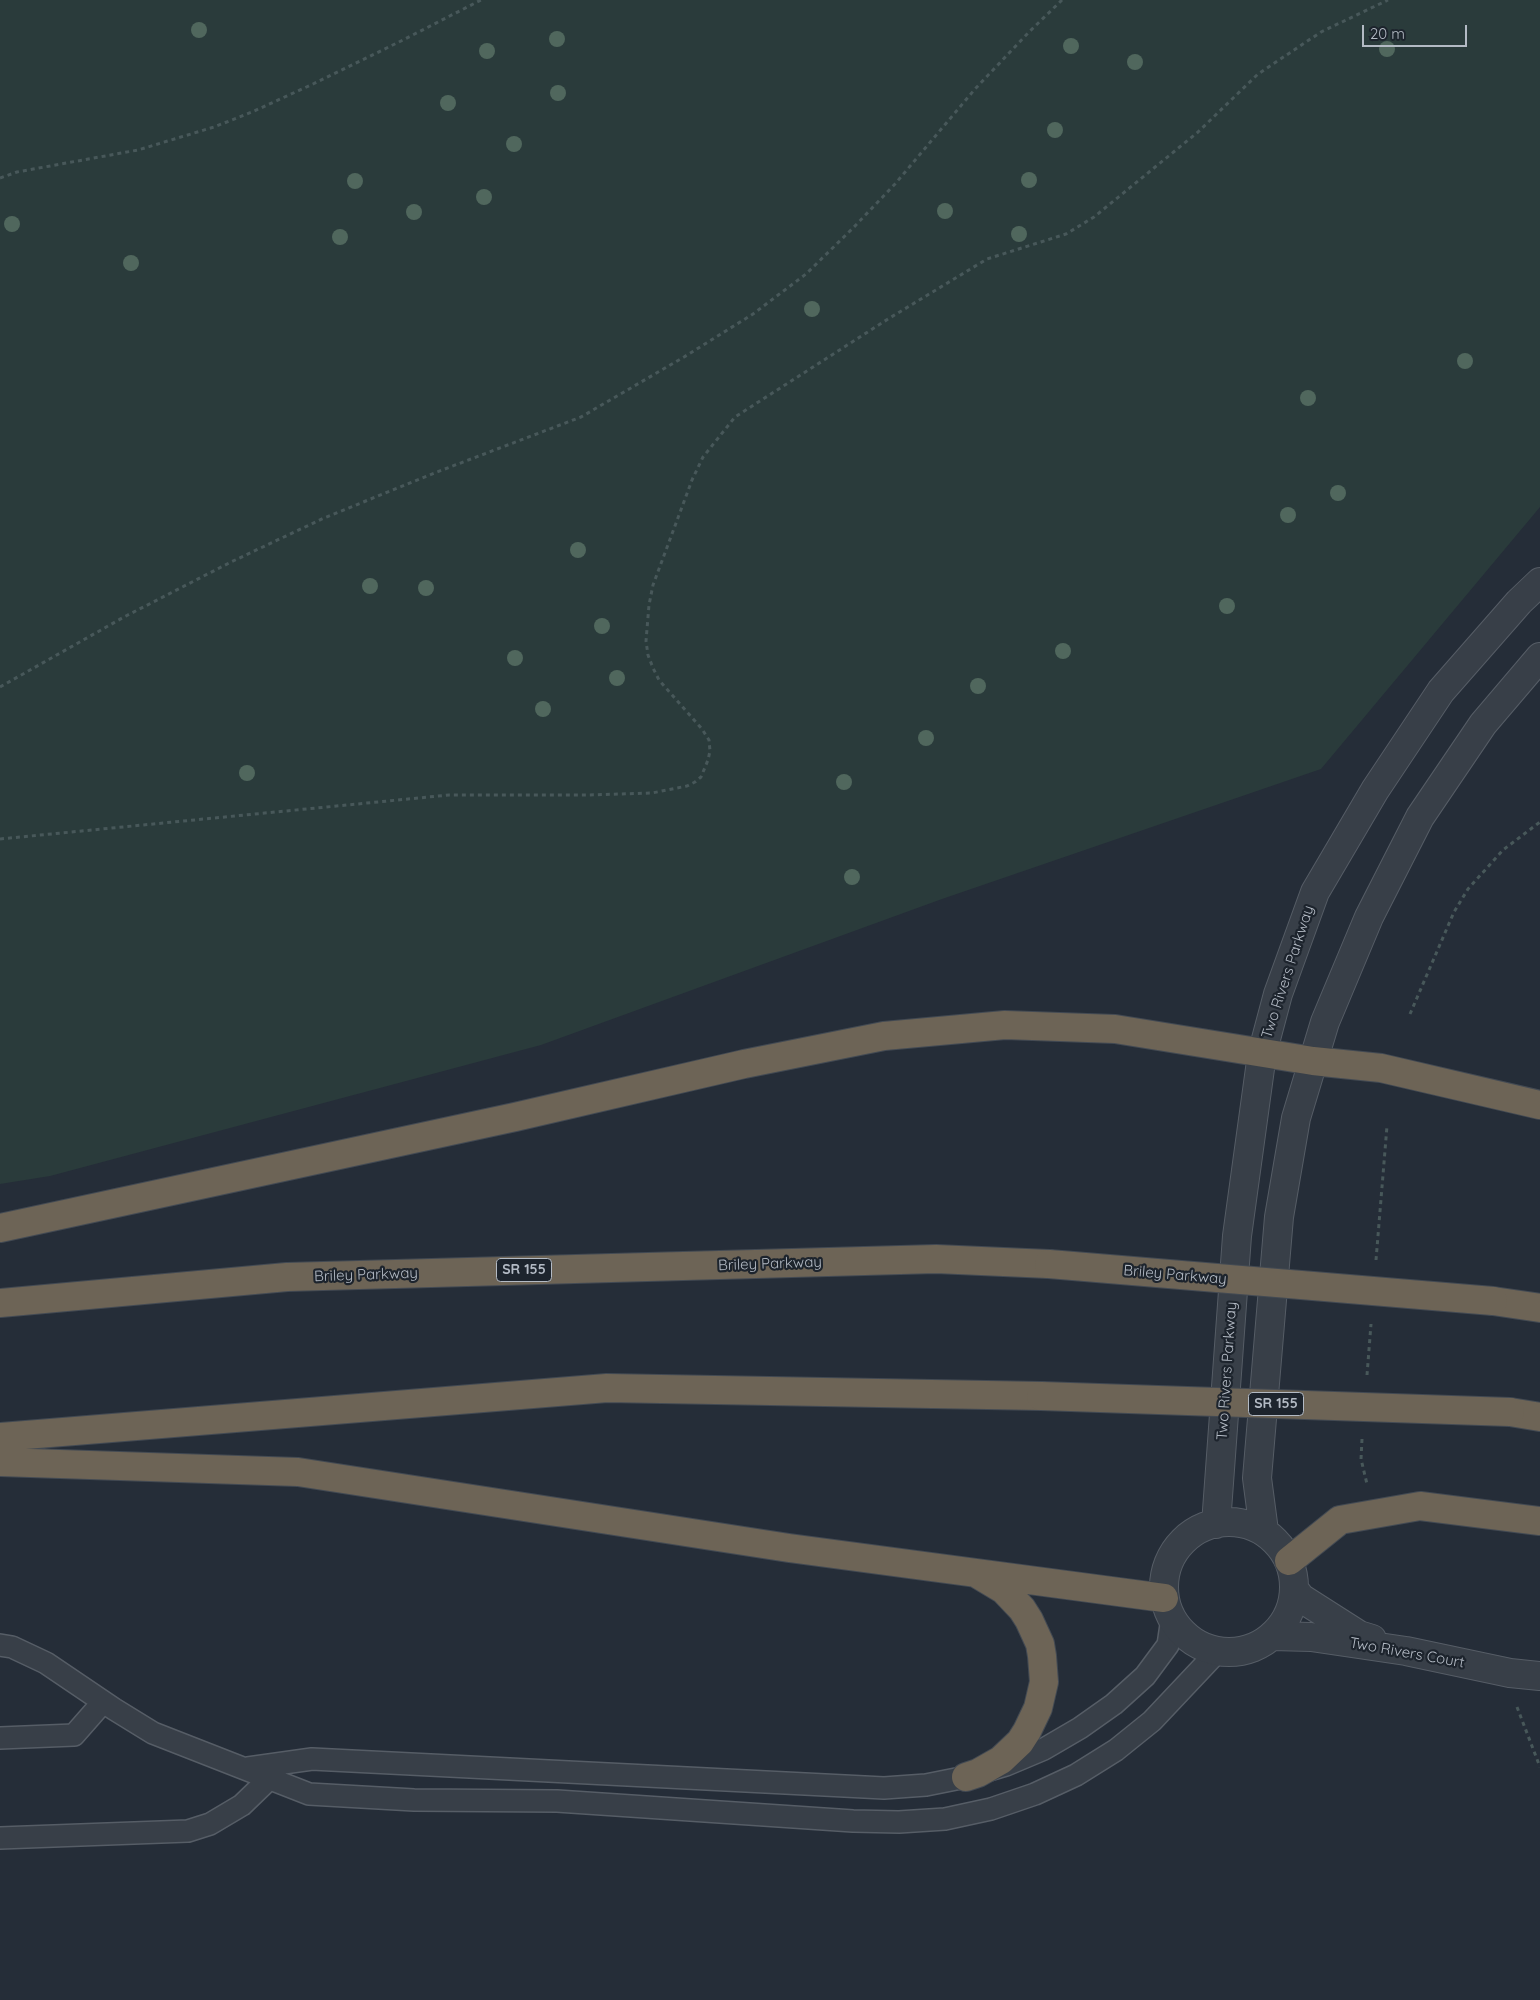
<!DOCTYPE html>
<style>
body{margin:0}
#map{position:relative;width:1540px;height:2000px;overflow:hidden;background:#252d38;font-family:Quicksand,sans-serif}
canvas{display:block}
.scale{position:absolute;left:1362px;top:25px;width:105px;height:22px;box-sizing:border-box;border:2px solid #b3bac4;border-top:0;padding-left:6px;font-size:15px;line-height:18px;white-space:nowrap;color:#b3bac4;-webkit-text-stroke:4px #1d242d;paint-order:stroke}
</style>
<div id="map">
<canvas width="1540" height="2000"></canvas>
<div class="scale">20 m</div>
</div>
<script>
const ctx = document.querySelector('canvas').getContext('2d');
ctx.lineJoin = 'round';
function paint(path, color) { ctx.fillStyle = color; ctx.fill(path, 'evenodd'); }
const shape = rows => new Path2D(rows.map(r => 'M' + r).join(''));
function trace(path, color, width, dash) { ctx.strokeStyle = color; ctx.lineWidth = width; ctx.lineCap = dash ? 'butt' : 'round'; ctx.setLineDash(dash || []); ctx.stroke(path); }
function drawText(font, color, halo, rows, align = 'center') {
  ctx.font = font + ' Quicksand,sans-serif'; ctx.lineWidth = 4.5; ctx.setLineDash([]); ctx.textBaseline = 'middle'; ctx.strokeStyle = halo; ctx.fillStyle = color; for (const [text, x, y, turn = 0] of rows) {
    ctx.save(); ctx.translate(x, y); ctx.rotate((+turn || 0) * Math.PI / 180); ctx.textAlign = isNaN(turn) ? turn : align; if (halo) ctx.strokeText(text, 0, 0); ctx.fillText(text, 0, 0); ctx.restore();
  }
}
paint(shape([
 [0,0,1540,0,1540,507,1321,769,942,899,541,1045,50,1176,0,1184]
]), '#2a3b3b');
const service = shape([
 [0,1645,12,1647,46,1663,114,1709,153,1733,309,1794,414,1800,557,1801,853,1821,899,1822,945,1819,991,1809,1035,1794,1076,1775,1116,1750,1152,1721,1218,1651],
 [0,1738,74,1735,103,1702],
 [248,1768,312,1759,884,1788,926,1785,966,1777,1006,1765,1044,1749,1080,1728,1114,1704,1145,1676,1168,1645,1172,1618],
 [0,1838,188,1831,210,1824,242,1805,270,1778]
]);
const minor = shape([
 '1164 1587a65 65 0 1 1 130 0a65 65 0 1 1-130 0Z',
 [1216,1524,1237,1236,1262,1054,1278,994,1315,892,1375,790,1441,691,1519,602,1540,582],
 [1264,1531,1257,1478,1279,1217,1296,1118,1325,1022,1369,917,1420,817,1483,724,1540,657],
 [1294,1589,1301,1598,1359,1635,1372,1639],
 [1272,1636,1311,1637,1406,1651,1510,1673,1540,1676]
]);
const motorway = shape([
 [0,1228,515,1117,744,1064,884,1036,1005,1025,1115,1029,1313,1061,1381,1068,1540,1105],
 [1493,1301,1540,1308],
 [0,1303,287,1277,936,1259,1049,1264],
 [1510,1412,1540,1417],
 [0,1437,607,1388,1041,1396],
 [0,1462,298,1472,789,1548,1164,1598],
 [1289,1561,1340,1520,1420,1506,1540,1521],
 [966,1777,978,1773,1001,1760,1020,1742,1027,1731,1038,1708,1044,1682,1042,1656,1040,1644,1029,1620,1022,1609,1004,1590,979,1575]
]);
trace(service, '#565d66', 24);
trace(minor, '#565d66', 30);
trace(motorway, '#434a53', 30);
trace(shape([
 [0,178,17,172,138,150,214,127,252,112,313,84,403,40,481,0],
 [0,687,124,617,231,562,324,518,437,472,581,417,684,357,753,314,806,274,853,228,895,184,975,89,1029,32,1062,0],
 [0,839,449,795,588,795,652,793,687,786,695,782,701,777,708,760,710,751,709,740,702,729,659,680,653,668,648,655,646,641,649,605,653,585,692,480,703,457,735,417,888,319,987,259,1066,234,1094,217,1198,132,1258,74,1321,32,1388,0],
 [1410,1014,1454,912,1468,889,1503,850,1540,822],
 [1376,1260,1387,1126],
 [1367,1375,1371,1324],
 [1362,1439,1361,1459,1367,1484],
 [1517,1707,1540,1767]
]), '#48585a', 3, [4, 4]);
trace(service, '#383f48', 21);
trace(minor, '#383f48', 28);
trace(motorway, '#6d6456', 28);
const motorwayBridge = shape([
 [1049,1264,1493,1301],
 [1041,1396,1510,1412]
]);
trace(motorwayBridge, '#434a53', 30, []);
trace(motorwayBridge, '#6d6456', 28);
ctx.fillStyle = '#50675d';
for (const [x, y] of [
 [199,30],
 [557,39],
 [1071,46],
 [1387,49],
 [487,51],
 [1135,62],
 [558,93],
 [448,103],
 [1055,130],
 [514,144],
 [1029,180],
 [355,181],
 [484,197],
 [945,211],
 [414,212],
 [12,224],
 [1019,234],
 [340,237],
 [131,263],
 [812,309],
 [1465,361],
 [1308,398],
 [1338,493],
 [1288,515],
 [578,550],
 [370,586],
 [426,588],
 [1227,606],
 [602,626],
 [1063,651],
 [515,658],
 [617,678],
 [978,686],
 [543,709],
 [926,738],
 [247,773],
 [844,782],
 [852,877]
]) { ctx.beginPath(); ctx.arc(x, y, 8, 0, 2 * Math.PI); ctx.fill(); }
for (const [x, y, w] of [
 [524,1270,55],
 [1276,1404,55]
]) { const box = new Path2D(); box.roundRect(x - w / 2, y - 11.5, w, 23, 4); ctx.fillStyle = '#1d242d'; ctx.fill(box); trace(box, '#b3bac4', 1); }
drawText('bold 14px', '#b3bac4', null, [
 ["SR 155",524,1270],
 ["SR 155",1276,1404]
]);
drawText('15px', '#b3bac4', '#1d242d', [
 ["Two Rivers Parkway",1288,972,-72],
 ["Briley Parkway",770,1264,-2],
 ["Briley Parkway",366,1275,-2],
 ["Briley Parkway",1175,1275,5],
 ["Two Rivers Parkway",1227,1371,-86],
 ["Two Rivers Court",1407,1653,10]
]);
</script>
